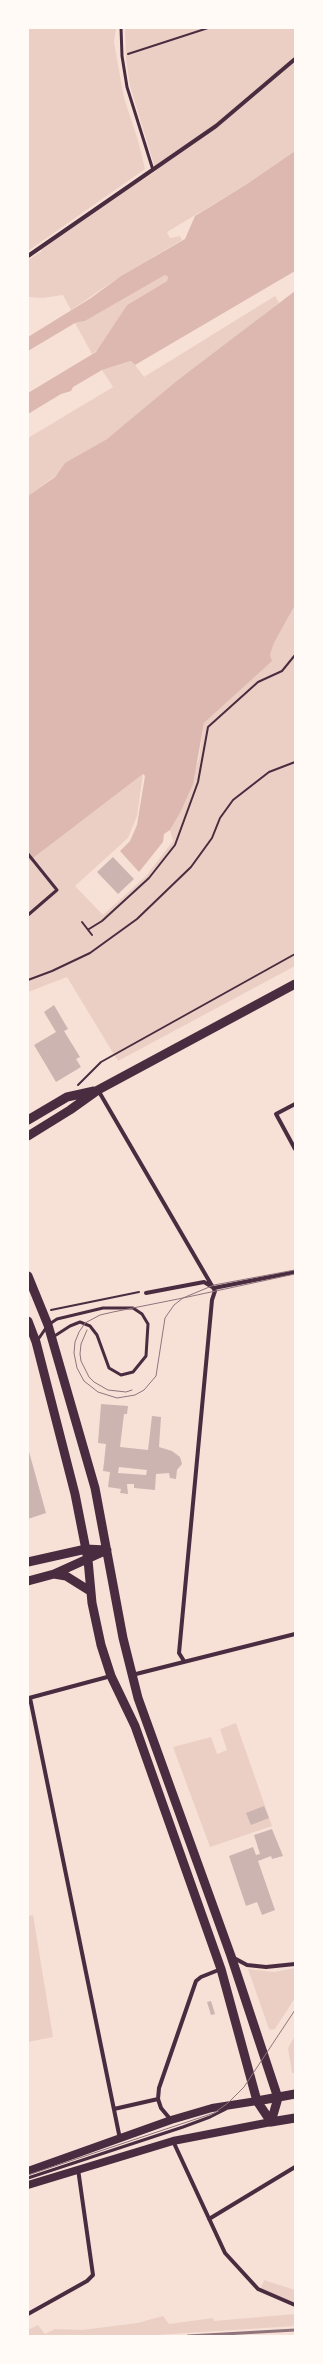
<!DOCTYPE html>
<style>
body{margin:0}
#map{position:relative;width:323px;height:2364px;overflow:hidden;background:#f7e1d7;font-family:"Noto Sans",sans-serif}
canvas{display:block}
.frame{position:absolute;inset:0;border:29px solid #fffaf5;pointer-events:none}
</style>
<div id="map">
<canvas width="323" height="2364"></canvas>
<div class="frame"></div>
</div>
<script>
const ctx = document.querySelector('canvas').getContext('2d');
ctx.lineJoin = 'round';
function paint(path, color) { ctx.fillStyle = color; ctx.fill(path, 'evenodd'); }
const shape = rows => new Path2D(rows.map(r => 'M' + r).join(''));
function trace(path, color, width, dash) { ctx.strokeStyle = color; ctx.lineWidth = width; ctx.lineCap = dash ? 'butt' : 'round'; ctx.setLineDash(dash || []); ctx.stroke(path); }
paint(shape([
 [28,28,116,28,114,42,124,98,138,140,145,169,28,251],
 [125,28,295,28,295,151,247,184,167,232,170,238,180,236,182,240,121,276,71,310,63,295,43,298,29,297,28,260,42,251,39,246,156,171,130,86,126,59],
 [165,275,168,277,167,281,127,305,98,350,92,354,75,323,85,321],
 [275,296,279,303,107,439,66,463,55,476,28,496,28,438,113,387,102,370,132,361,144,377],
 [295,605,295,966,118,1061,67,977,28,992,28,862,143,774,137,816,128,838,75,886,103,915,146,876,173,841,170,830,180,813,199,758,204,723,271,661,270,655,274,643],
 [236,1723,272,1826,210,1847,173,1747,211,1737,217,1754,227,1750,220,1729],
 [33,1915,53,2037,28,2042,28,1916],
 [295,1968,295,1998,275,2029,271,2030,269,2029,248,1969,274,1972],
 [295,2036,295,2073,292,2073,288,2048],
 [264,2280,295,2290,295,2303,261,2288],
 [295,2312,295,2326,141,2336,28,2336,28,2327,30,2329,38,2325,45,2334,55,2329,82,2330,137,2323,163,2316,169,2324,213,2318,214,2321,295,2314]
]), '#ebcfc5');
paint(shape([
 [295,151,295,271,135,365,131,361,102,370,73,387,71,391,61,394,28,414,28,393,96,352,127,305,167,281,168,277,165,275,85,321,75,323,28,351,28,337,91,298,121,276,185,239,195,216,247,184],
 [295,291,295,605,274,643,270,655,272,661,204,723,193,784,180,813,170,830,164,834,163,842,139,872,120,851,130,841,137,825,145,776,143,774,28,862,28,496,55,477,65,463,107,439,178,380]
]), '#dcb8b0');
paint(shape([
 [113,857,134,879,118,894,97,872],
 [54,1005,68,1029,64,1031,80,1057,76,1059,81,1067,56,1082,34,1045,56,1032,44,1012],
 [101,1404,128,1406,127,1414,124,1414,120,1447,148,1450,152,1416,161,1417,159,1447,172,1451,180,1457,182,1464,177,1470,176,1479,170,1478,169,1473,156,1474,155,1490,134,1488,134,1484,127,1484,128,1494,120,1493,121,1489,108,1487,110,1472,103,1471,106,1444,98,1443],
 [119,1467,147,1470,146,1475,118,1473],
 [28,1448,46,1513,28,1519],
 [264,1806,269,1818,251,1825,246,1813],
 [272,1829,283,1856,272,1859,271,1856,258,1861,275,1910,262,1915,257,1902,246,1906,229,1856,253,1847,256,1855,260,1854,254,1835],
 [211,2001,215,2014,211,2015,207,2002]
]), '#ccb4b1');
trace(shape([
 [128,54,208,28],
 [82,922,92,935],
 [89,929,102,921,149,878,175,845,198,782,208,727,258,682,282,671,295,655],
 [28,980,52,971,90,953,137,919,191,867,212,838,220,818,233,800,269,772,295,762],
 [78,1085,101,1062,295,954],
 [51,1310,139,1292]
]), '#4a2c40', 2);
trace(shape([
 [121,28,122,56,127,87,153,170],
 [28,854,57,890,28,915],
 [37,1341,48,1325,57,1319,103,1308,133,1308,142,1314,148,1324,146,1356,133,1372,121,1375,109,1368,97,1335,90,1326,80,1322,70,1326,53,1337],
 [28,2178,183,2127,210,2117,226,2109]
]), '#4a2c40', 3);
trace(shape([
 [28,256,216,126,295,59],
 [98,1090,215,1291,212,1300,179,1653,184,1661],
 [295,1104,276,1114,295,1149],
 [146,1293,204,1282,214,1288,295,1272],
 [132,1675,295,1634],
 [29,1698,111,1676],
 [30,1698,120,2139],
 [234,1958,247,1965,266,1967,295,1964],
 [114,2109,158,2099],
 [171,2120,161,2108,158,2099,159,2088,196,1981,201,1977,221,1969],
 [173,2141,225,2253,258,2289,295,2305],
 [209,2219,295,2167],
 [28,2314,87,2281,93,2275,78,2169]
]), '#4a2c40', 4);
trace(shape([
 [28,2171,171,2120,212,2108,257,2101],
 [28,2185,173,2141,271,2122]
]), '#4a2c40', 8);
trace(shape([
 [28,1120,67,1097,94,1091],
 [28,1136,70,1110,98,1090,295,984],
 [28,1276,48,1325,95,1488,123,1638,138,1698,231,1956,278,2098,271,2122],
 [28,1321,36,1342,75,1494,88,1560,92,1603,101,1645,111,1676,135,1726,221,1969,257,2101,271,2122],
 [28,1562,86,1549,106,1550],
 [54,1574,66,1576,90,1591],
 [28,1581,54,1574,107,1550],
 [257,2101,295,2094],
 [271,2122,295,2118]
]), '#4a2c40', 9);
trace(shape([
 [295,1270,214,1285,183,1298,174,1305,165,1318,156,1376,144,1390,135,1395,117,1398,98,1392,84,1381,77,1368,74,1353,75,1342,79,1332,85,1323,100,1315,113,1312,183,1298,295,1274],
 [87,1330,81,1344,80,1354,81,1361,89,1377,94,1382,108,1390,126,1392,132,1390],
 [28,2175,214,2113,228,2103,244,2087,295,2010]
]), '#8f747c', 1);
trace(shape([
 [188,2336,295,2330]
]), '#8f747c', 3);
</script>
